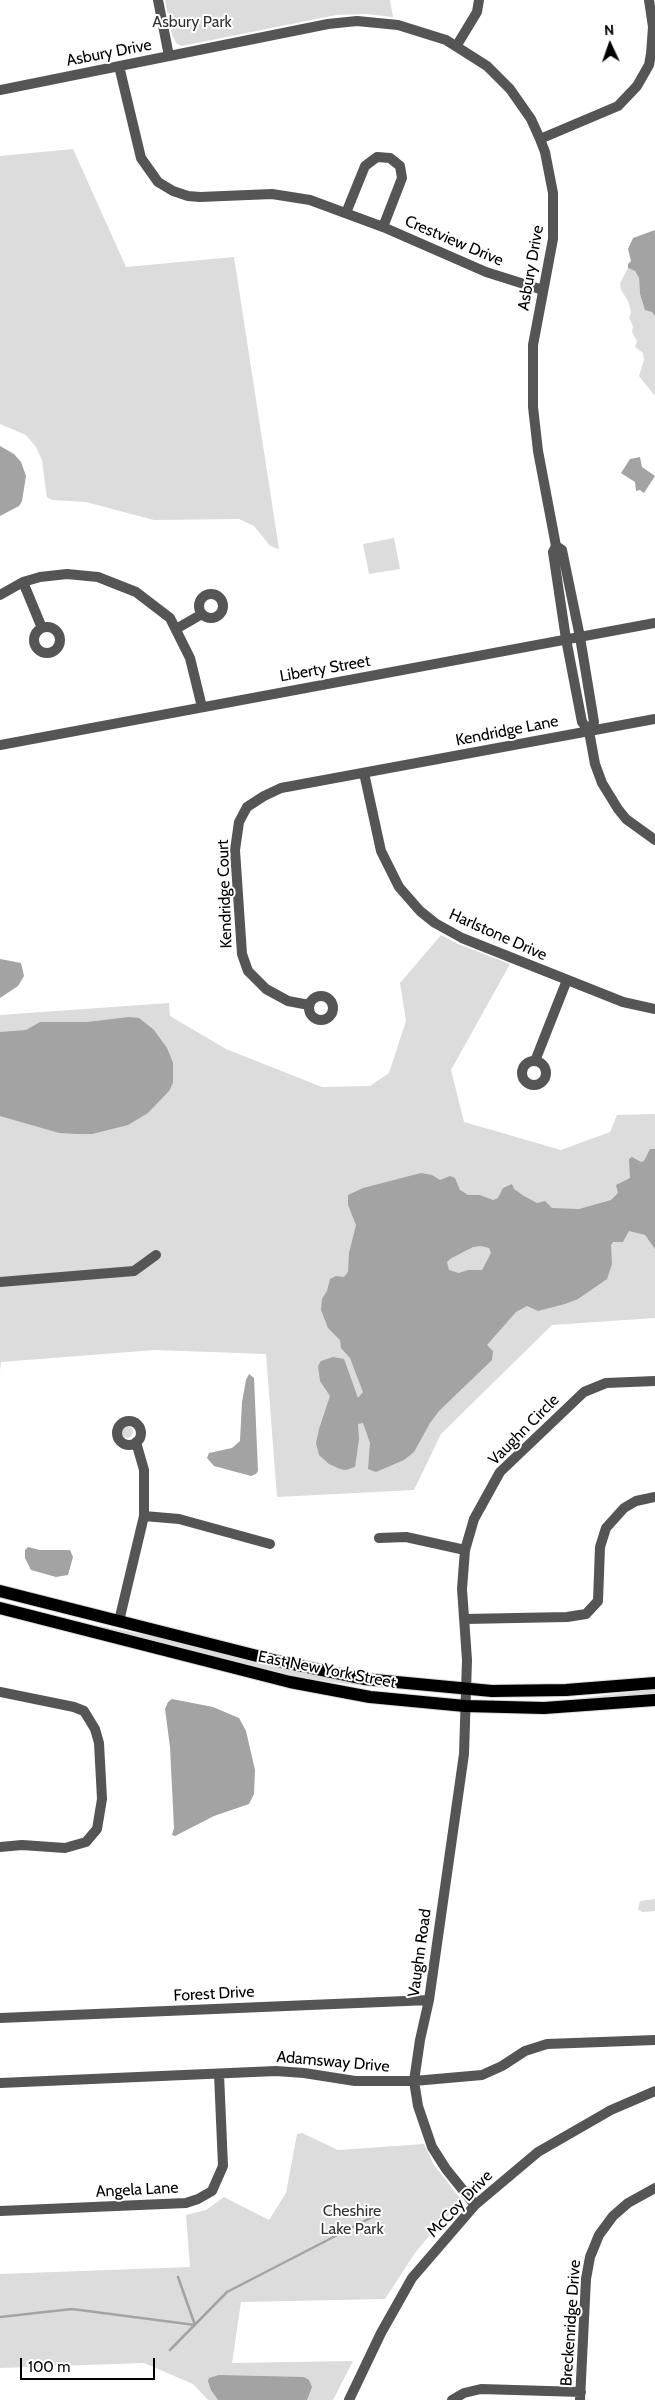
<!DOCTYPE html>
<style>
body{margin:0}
#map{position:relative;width:655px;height:2400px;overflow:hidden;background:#fff;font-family:Cabin,sans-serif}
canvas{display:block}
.north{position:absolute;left:585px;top:20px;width:50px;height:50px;-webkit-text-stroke:4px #fff;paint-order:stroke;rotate:357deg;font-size:14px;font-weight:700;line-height:20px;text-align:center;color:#000}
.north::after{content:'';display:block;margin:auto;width:18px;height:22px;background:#000;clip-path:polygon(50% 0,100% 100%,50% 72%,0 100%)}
.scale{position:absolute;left:20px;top:2358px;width:135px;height:22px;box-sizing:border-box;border:2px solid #000;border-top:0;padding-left:6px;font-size:15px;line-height:18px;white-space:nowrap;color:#000;-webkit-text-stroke:4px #fff;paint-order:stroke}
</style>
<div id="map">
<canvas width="655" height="2400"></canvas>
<div class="north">N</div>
<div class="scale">100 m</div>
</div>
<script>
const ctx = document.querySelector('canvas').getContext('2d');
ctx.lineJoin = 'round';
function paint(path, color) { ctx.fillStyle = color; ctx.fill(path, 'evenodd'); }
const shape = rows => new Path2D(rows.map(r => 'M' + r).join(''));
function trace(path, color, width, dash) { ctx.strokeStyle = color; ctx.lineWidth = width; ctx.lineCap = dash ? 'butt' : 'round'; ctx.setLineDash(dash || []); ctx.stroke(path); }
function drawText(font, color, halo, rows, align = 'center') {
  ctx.font = font + ' Cabin,sans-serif'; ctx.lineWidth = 4; ctx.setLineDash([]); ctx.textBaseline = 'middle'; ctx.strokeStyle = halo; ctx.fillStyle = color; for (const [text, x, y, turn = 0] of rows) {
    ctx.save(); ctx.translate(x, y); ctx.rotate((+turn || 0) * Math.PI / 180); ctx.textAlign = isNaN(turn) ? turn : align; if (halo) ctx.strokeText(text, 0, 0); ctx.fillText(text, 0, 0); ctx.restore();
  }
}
paint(shape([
 [165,0,390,0,393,17,366,14,336,15,182,46,177,44,172,35],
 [73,149,126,267,234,257,279,549,270,546,254,526,239,519,154,520,86,502,52,500,47,497,46,491,42,460,36,447,26,435,0,424,0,156],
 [628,268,635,271,639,278,640,294,655,316,655,396,639,376,644,360,643,353,635,347,637,341,632,332,633,326,629,318,631,312,628,301,621,290,620,283],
 [394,538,400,569,369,574,363,544],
 [441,935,458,944,510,964,451,1070,464,1122,561,1150,610,1132,617,1115,655,1114,655,1318,552,1325,441,1434,414,1490,277,1497,266,1354,155,1350,1,1362,0,1371,0,1015,169,1003,170,1016,226,1049,322,1087,370,1086,389,1073,406,1021,400,983],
 '121 1432a6 6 0 1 1 12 0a6 6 0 1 1-12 0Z',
 [95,1625,167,1639,307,1674,355,1683,355,1685,287,1676,94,1627],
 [655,1689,655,1694,574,1702,574,1699],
 [655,1899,655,1911,642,1912,638,1909,640,1901],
 [302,2133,338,2150,424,2144,434,2165,462,2201,434,2230,415,2253,385,2299,241,2302,232,2363,353,2361,333,2400,208,2400,193,2384,144,2363,0,2368,0,2274,190,2267,186,2215,206,2210,224,2197,269,2220,286,2193,297,2134]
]), '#dcdcdc');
paint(shape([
 [655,230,655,316,652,312,645,310,640,294,639,278,635,271,628,268,628,264,631,261,628,249,633,238],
 [0,446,14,454,21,462,26,476,22,501,19,506,0,516],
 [640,457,642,467,655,476,644,493,640,490,636,491,635,482,621,473,630,459],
 [0,959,21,963,24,976,18,986,0,998],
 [129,1017,139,1018,154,1030,167,1048,173,1063,173,1083,169,1091,148,1113,128,1125,92,1134,76,1134,59,1133,0,1116,0,1032,26,1030,40,1022,87,1022],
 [650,1149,655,1149,655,1249,645,1235,629,1231,623,1242,613,1242,611,1245,612,1264,607,1279,578,1299,565,1304,538,1311,527,1306,516,1312,487,1345,493,1351,492,1360,439,1411,430,1423,414,1452,404,1460,376,1472,368,1469,370,1443,363,1423,358,1424,359,1439,355,1467,346,1470,340,1469,329,1464,319,1455,316,1443,319,1429,330,1396,320,1381,318,1366,321,1361,333,1357,344,1359,358,1398,363,1392,350,1358,341,1348,340,1340,328,1328,321,1310,322,1299,327,1291,330,1279,336,1276,344,1277,348,1272,349,1253,356,1225,348,1205,348,1195,363,1188,421,1173,432,1175,440,1180,450,1176,455,1178,460,1190,468,1195,480,1195,493,1200,498,1198,503,1188,512,1184,514,1189,524,1196,537,1203,545,1201,552,1208,579,1209,611,1200,618,1193,616,1185,630,1178,629,1159,632,1157,641,1162,644,1161],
 [481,1246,489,1248,491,1253,482,1270,468,1270,459,1273,449,1270,447,1262,450,1259,473,1247],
 [249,1374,254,1378,258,1471,256,1474,251,1476,214,1466,207,1458,209,1453,232,1448,240,1441,242,1402,246,1380],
 [28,1547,40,1550,70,1550,73,1557,68,1575,56,1577,31,1570,25,1558,25,1550],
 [172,1699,213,1707,239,1718,246,1731,255,1770,254,1794,249,1804,214,1816,175,1836,172,1835,174,1828,170,1747,165,1709,168,1702],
 [219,2375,304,2377,309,2380,312,2387,307,2400,218,2400,211,2390,208,2381,209,2378]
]), '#a3a3a3');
trace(shape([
 [0,2317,72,2309,195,2325,178,2277],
 [170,2350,227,2292,380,2213]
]), '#a3a3a3', 2.5);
const major = shape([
 [0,1591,273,1660,364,1679,492,1691,566,1690,655,1683],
 [0,1608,290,1682,370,1697,465,1706,544,1708,655,1700]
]);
trace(major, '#dbdbdb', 14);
trace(shape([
 [158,0,169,56],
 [457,45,477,12,479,0],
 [119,66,141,158,158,182,173,191,188,196,200,197,272,194,310,200,383,227,486,272,543,290],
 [0,90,328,24,357,21,398,25,446,40,487,66,510,89,531,119,540,139,545,152,553,193,553,239,533,345,533,407,538,451,556,546,553,552,566,639,582,722,589,731,595,764,602,783,618,809,626,819,655,840],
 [540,139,618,106,637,86,649,65,651,54,653,27,649,0],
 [346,213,365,166,377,157,390,158,400,166,402,178,383,227],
 [556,546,562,550,580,637,594,722,589,731],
 [23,582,42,628],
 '199 606a12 12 0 1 1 24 0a12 12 0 1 1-24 0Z',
 [0,595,23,582,40,577,67,574,98,577,136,592,170,618,190,658,202,707],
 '34 640a13 13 0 1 1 26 0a13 13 0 1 1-26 0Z',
 [176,629,202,614],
 [0,745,655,623],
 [364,773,381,851,399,887,420,911,435,923,462,938,623,1002,655,1009],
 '309 1008a12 12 0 1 1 24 0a12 12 0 1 1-24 0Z',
 [309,1005,288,1001,266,989,248,971,242,954,235,850,239,822,247,807,264,796,281,788,655,719],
 [535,1061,567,980],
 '522 1073a12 12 0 1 1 24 0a12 12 0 1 1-24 0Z',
 [0,1282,134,1271,156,1255],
 '117 1433a12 12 0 1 1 24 0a12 12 0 1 1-24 0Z',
 [144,1516,179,1519,270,1544],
 [379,1538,406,1537,465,1550],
 [465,1619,567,1617,586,1614,598,1601,600,1547,606,1528,624,1508,636,1501,655,1497],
 [119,1621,144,1516,144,1470,136,1442],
 [0,1692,74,1707,84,1711,95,1729,99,1743,102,1799,97,1829,86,1842,65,1848,22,1845,0,1847],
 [0,2018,429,2000],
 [0,2083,276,2071,304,2073,355,2081,414,2081,482,2075,502,2066,525,2051,547,2044,655,2040],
 [475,2205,446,2169,432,2147,418,2106,414,2081,420,2040,429,2000,464,1754,467,1660,462,1589,465,1550,474,1519,500,1472,584,1392,606,1383,655,1381],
 [0,2211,186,2203,198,2199,212,2191,223,2166,219,2074],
 [349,2400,381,2333,412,2278,475,2205,538,2152,611,2110,655,2091],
 [452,2400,464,2393,481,2389,581,2392],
 [580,2400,586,2279,590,2257,599,2235,613,2216,628,2203,655,2188]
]), '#555', 10);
trace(major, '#000', 12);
drawText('16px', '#333', '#fff', [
 ["Asbury Park",192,22],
 ["Cheshire",352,2211],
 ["Lake Park",352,2229]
]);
drawText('16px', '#000', '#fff', [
 ["Asbury Drive",109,53,-11],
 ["Crestview Drive",454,241,23],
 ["Asbury Drive",531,268,-80],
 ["Liberty Street",325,669,-10],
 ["Kendridge Lane",507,731,-11],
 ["Kendridge Court",225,894,-92],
 ["Harlstone Drive",498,935,24],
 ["Vaughn Circle",524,1430,-45],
 ["East New York Street",327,1670,11],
 ["Vaughn Road",420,1953,-82],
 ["Forest Drive",214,1994,-3],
 ["Adamsway Drive",333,2062,5],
 ["Angela Lane",137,2190,-3],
 ["McCoy Drive",460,2204,-46],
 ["Breckenridge Drive",571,2323,-86]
]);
</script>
